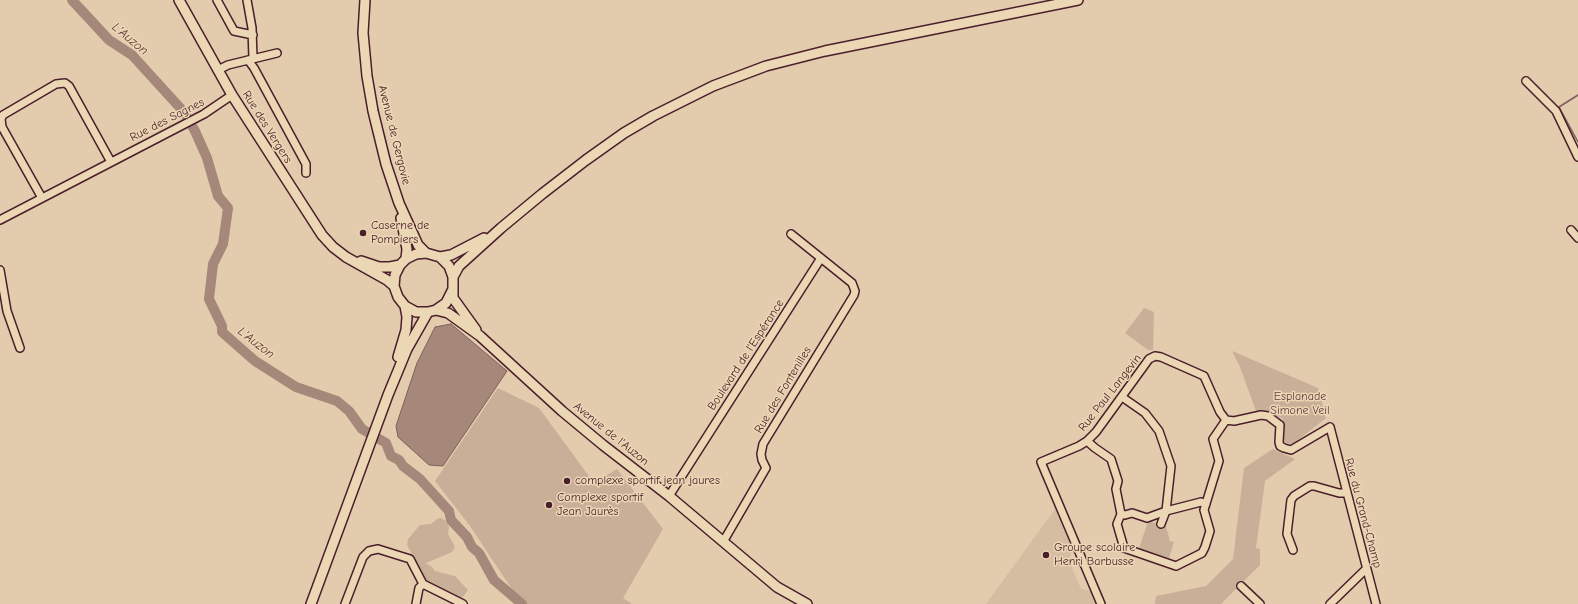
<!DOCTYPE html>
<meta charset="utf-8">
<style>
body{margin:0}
canvas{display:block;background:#e2ccad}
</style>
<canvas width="1578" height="604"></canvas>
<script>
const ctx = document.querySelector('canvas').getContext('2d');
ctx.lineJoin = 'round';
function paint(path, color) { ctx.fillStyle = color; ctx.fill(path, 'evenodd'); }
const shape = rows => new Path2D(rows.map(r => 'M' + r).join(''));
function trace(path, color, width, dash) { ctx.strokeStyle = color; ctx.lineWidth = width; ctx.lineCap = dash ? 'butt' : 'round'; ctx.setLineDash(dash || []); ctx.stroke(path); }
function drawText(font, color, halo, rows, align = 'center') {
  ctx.font = font + ' "Comic Neue",sans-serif'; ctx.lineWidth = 3; ctx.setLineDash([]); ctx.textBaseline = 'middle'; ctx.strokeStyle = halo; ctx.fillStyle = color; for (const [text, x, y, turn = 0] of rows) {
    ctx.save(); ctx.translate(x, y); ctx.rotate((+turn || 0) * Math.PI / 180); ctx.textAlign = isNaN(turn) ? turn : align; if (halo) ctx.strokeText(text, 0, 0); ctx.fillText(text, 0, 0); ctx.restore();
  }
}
paint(shape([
 [1055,509,1072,550,1069,561,1081,589,1091,591,1096,604,986,604]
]), '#d5bda2');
paint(shape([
 [1144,308,1154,312,1153,350,1148,350,1125,333],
 [1232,351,1318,388,1326,418,1293,444,1285,443,1283,438,1283,419,1267,411,1256,411,1240,367],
 [498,388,539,408,594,483,617,469,663,529,623,598,632,604,526,604,517,597,470,526,435,481],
 [1273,449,1295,459,1265,481,1256,548,1260,549,1260,565,1221,604,1155,604,1156,596,1206,586,1233,559,1244,468],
 [441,518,446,521,449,527,448,534,455,547,452,552,426,563,432,567,435,571,455,576,468,590,463,597,455,597,426,582,410,555,411,552,407,545,408,539,420,525,431,524,437,519],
 [1148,521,1166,526,1170,541,1174,542,1169,558,1139,549]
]), '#c9af97');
const water = shape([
 [451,324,507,371,443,466,429,465,398,437,396,426,417,363,435,327,451,324]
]);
paint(water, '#a58879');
trace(water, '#815e5a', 1);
trace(shape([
 [1578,95,1559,107,1578,142]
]), '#815e5a', 1.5);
trace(shape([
 [72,0,109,40,132,55,183,111,195,131,207,158,218,196,228,208,223,244,213,264,209,299,222,326,222,332,255,361,296,387,337,401,349,411,362,429,386,443,391,456,399,460,403,466,420,479,449,511,451,520,467,537,472,547,479,553,494,580,522,604]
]), '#a58879', 10);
const street = shape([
 [217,0,234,31,253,35],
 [247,0,252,28,253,59],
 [248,60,254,68,306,164,306,173],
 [218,70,228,65,277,53],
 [1526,81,1556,111,1578,157],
 [42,198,2,127,1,119,3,115,56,84,65,83,69,86,111,162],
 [0,220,204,114,232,95],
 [1571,230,1578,238],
 [0,270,7,311,20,348],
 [1122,397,1145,413,1159,431,1171,466,1166,511,1161,524],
 [1087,441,1095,448,1111,459,1118,481,1116,489,1121,514,1117,524,1124,548,1176,566,1202,553,1205,547,1210,531,1204,510,1219,461,1213,439,1226,420],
 [669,496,821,258],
 [1121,514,1125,515,1132,513,1147,518,1166,511,1201,502,1206,504],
 [723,542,766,468,762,460,761,454,763,444,854,295,855,291,852,283,791,234],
 [1293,550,1287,534,1291,500,1294,496,1310,486,1314,486,1339,493,1346,493],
 [1241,586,1260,604],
 [345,604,363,557,369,551,378,549,410,559,423,584,463,604],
 [416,604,419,588,423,584],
 [1101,604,1041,462,1079,446,1087,441,1096,432,1149,359,1155,356,1161,357,1204,376,1220,412,1226,420,1234,421,1261,415,1268,416,1280,425,1279,442,1280,446,1284,448,1291,450,1330,427,1376,604],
 [1330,604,1366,569]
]);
const secondary = shape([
 [179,0,232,95,322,235,333,247,346,257,387,280,394,286],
 [365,0,363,33,367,76,373,111,386,164,399,203,418,245,426,253],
 [401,218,407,249,406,259],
 [440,257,451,255,484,238],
 [361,261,379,267,390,267,400,265],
 [453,277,459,266,501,228,542,194,586,160,624,133,653,116,713,86,766,66,825,51,1078,0],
 [453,290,453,298,476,330],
 [436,310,448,313,480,336,562,411,603,445,669,496,777,587,807,604],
 [398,357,406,330,407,317,405,306,398,297,394,286,395,275,400,265,406,259,416,254,426,253,440,257,449,266,453,277,453,289,446,303,436,310,428,312,416,312,405,306],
 [311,604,388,395,407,349,428,312]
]);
trace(street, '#4a1f2b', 10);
trace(secondary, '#4a1f2b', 12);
trace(street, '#ecd7b5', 7);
trace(secondary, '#ecd7b5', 9);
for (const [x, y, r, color] of [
 [363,233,4,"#4a1f2b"],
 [567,481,4,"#4a1f2b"],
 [549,505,4,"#4a1f2b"],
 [1046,555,4,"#4a1f2b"]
]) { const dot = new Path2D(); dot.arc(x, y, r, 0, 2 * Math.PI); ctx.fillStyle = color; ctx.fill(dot); trace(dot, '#ecd7b5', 1.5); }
drawText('12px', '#4a1f2b', '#ecd7b5', [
 ["Rue des Sagnes",167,120,-27],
 ["Rue des Vergers",267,127,58],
 ["Avenue de Gergovie",394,135,76],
 ["Boulevard de l'Espérance",746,355,-57],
 ["Rue des Fontenilles",783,390,-59],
 ["Rue Paul Langevin",1110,393,-52],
 ["Avenue de l'Auzon",611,434,39],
 ["Rue du Grand-Champ",1363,513,75]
]);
drawText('12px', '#4a1f2b', '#ecd7b5', [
 ["Caserne de",371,226],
 ["Pompiers",371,240],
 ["complexe sportif jean jaures",575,481],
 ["Complexe sportif",557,498],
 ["Jean Jaurès",557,512],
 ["Groupe scolaire",1054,548],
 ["Henri Barbusse",1054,562]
], 'left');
drawText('12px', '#633c41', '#ecd7b5', [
 ["Esplanade",1300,397],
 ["Simone Veil",1300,411]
]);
drawText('italic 13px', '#61393e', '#ecd7b5', [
 ["L'Auzon",130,39,40],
 ["L'Auzon",256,343,38]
]);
</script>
